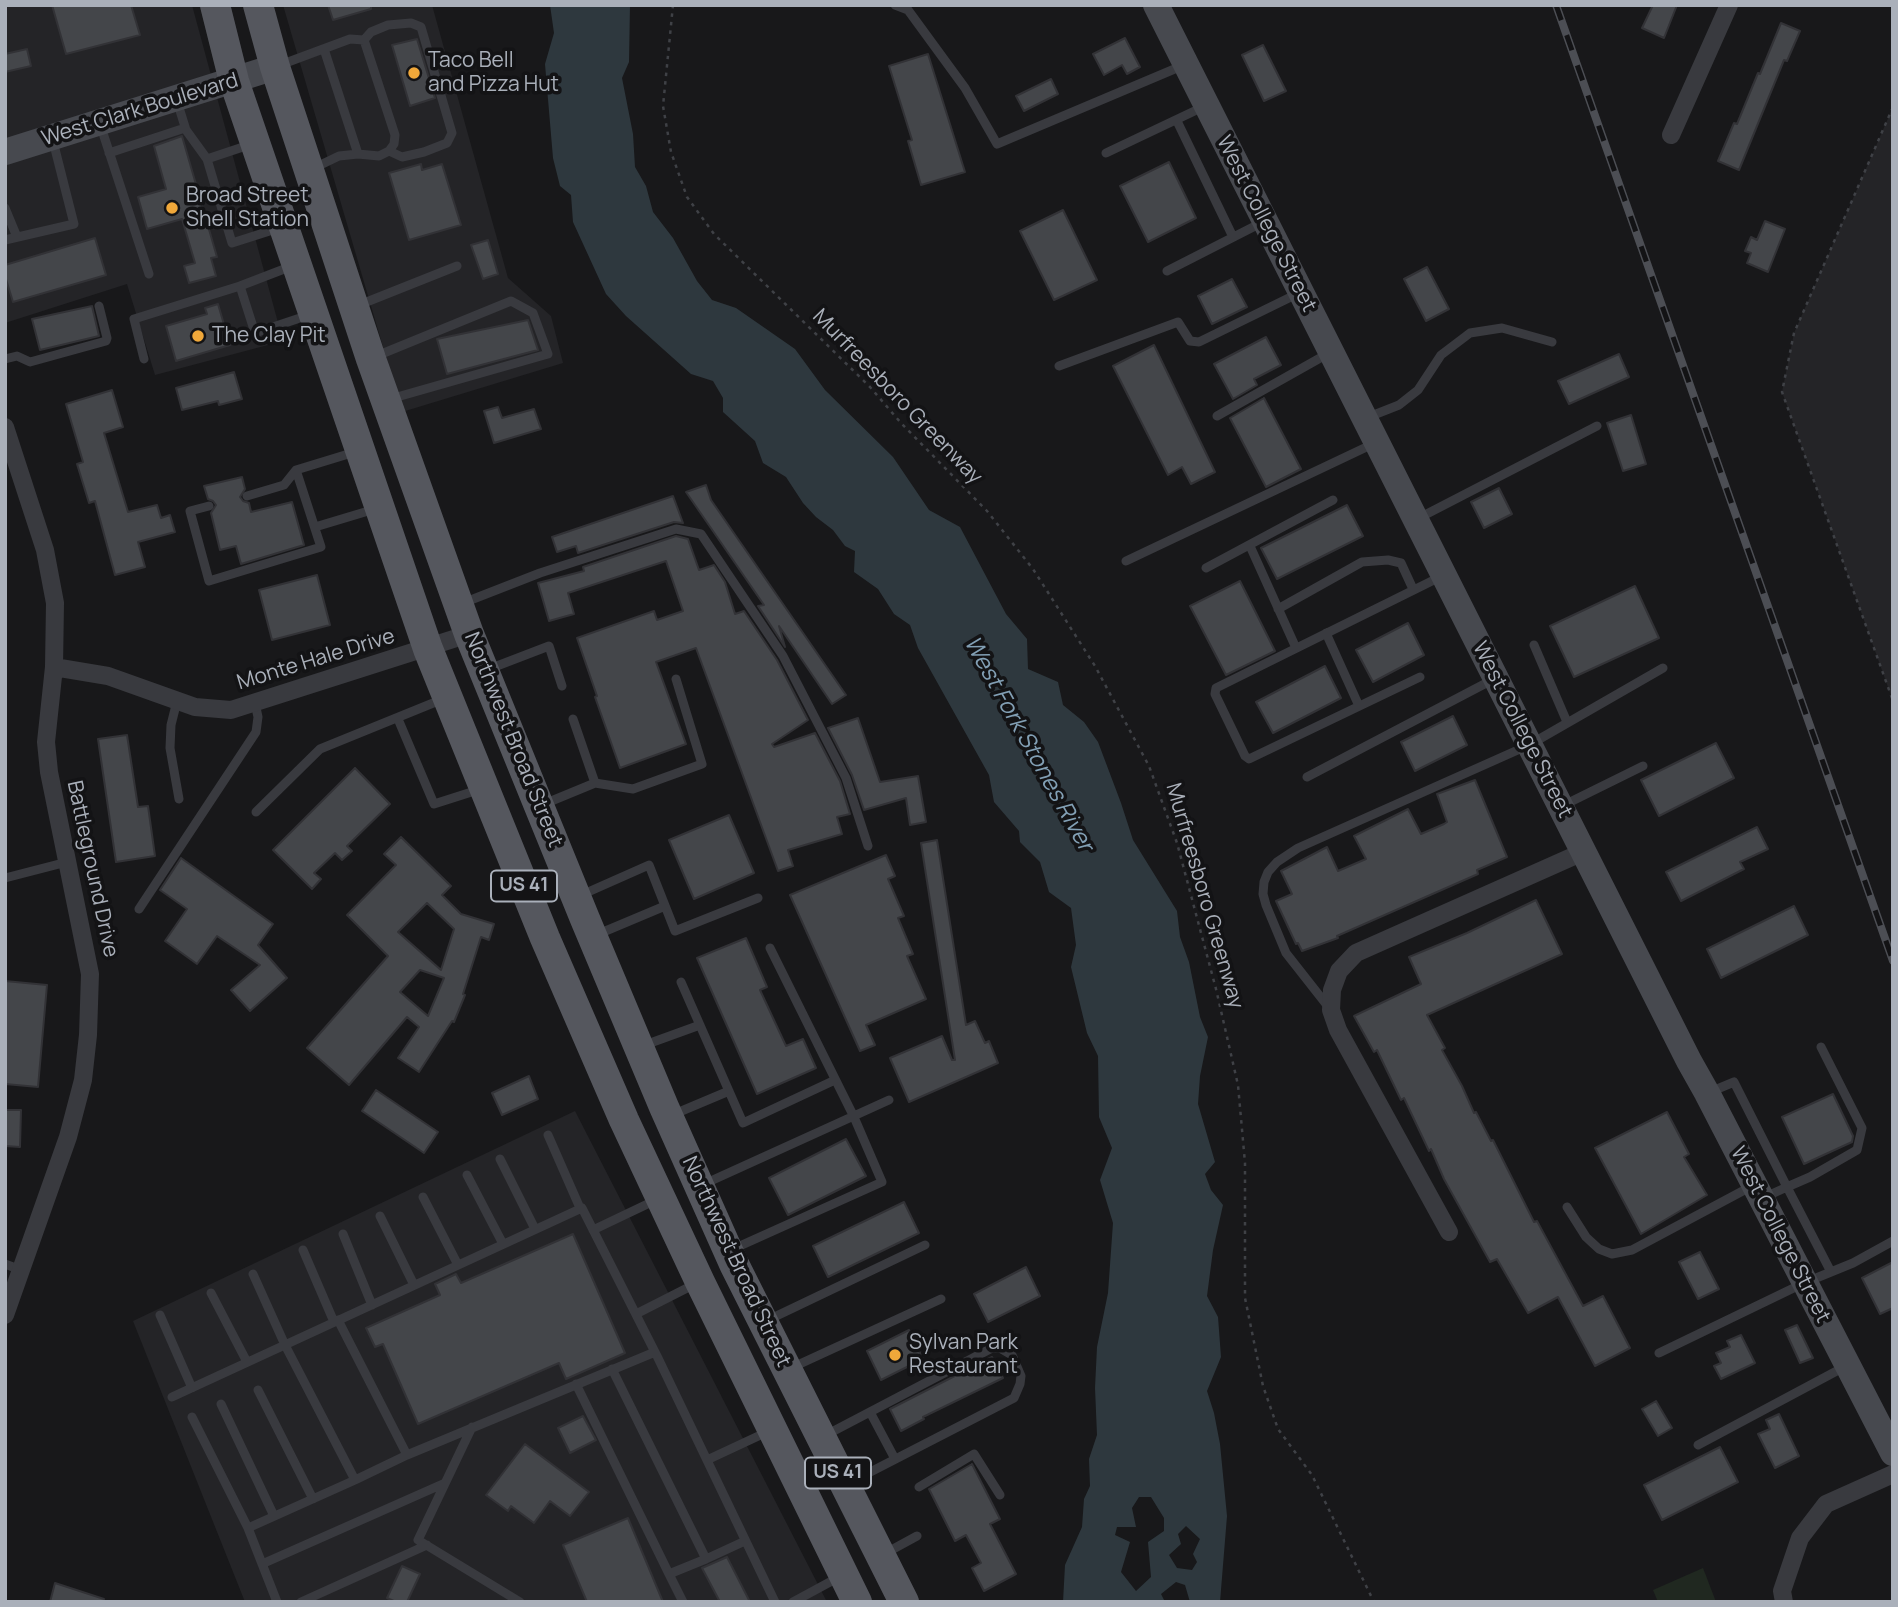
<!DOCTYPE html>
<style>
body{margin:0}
#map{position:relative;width:1898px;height:1607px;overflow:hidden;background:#18181a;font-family:Manrope,sans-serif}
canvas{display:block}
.frame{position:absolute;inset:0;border:7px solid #aab0ba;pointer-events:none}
</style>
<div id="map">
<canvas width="1898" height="1607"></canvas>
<div class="frame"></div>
</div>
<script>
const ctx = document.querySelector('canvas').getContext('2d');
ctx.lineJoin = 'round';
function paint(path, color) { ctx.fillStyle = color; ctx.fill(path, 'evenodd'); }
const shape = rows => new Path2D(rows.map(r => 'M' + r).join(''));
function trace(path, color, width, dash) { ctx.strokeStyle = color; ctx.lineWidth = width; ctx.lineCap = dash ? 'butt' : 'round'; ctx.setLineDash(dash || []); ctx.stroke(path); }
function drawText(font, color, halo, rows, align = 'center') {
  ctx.font = font + ' Manrope,sans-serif'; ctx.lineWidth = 7; ctx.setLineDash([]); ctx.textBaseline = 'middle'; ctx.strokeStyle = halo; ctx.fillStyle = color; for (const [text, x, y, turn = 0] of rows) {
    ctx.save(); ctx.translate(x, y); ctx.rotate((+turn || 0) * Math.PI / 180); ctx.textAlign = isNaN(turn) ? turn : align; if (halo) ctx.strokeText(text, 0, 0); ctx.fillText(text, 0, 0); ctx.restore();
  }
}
paint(shape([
 [5,5,192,5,283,341,155,375,127,284,5,323],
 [283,5,432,5,508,278,551,316,563,363,402,412],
 [1893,107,1893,701,1782,392,1794,333],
 [575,1111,827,1602,245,1602,133,1321]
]), '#242427');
paint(shape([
 [1703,1568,1716,1602,1658,1602,1653,1590]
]), '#202820');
paint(shape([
 [550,5,630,5,629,62,622,78,633,134,635,167,646,186,653,212,673,238,697,281,712,300,736,308,795,349,825,390,893,457,929,510,960,527,1006,614,1027,639,1028,669,1058,682,1063,705,1084,722,1098,742,1121,803,1133,840,1177,911,1180,937,1189,962,1200,1017,1208,1037,1200,1076,1198,1104,1215,1162,1205,1174,1211,1190,1223,1205,1213,1250,1207,1296,1218,1317,1221,1357,1207,1391,1214,1413,1220,1444,1227,1516,1220,1602,1190,1602,1185,1585,1176,1582,1161,1594,1165,1602,1063,1602,1065,1565,1082,1527,1084,1499,1090,1486,1089,1459,1097,1435,1095,1388,1097,1347,1108,1293,1113,1223,1100,1180,1112,1148,1099,1117,1098,1056,1087,1033,1071,967,1076,945,1071,908,1049,892,1040,862,1020,842,1019,831,994,802,989,775,918,648,910,625,894,614,878,589,854,572,855,551,845,546,833,530,816,517,803,503,786,477,763,463,755,441,723,412,723,398,713,381,691,374,626,316,606,294,573,222,571,195,560,186,553,158,545,64,554,33],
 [1139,1497,1151,1497,1164,1518,1164,1531,1148,1542,1151,1577,1136,1591,1121,1572,1130,1542,1115,1535,1117,1527,1136,1527,1132,1508],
 [1186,1526,1200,1539,1193,1554,1197,1562,1192,1570,1177,1568,1169,1555,1181,1544,1178,1534]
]), '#2e383e');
const building = shape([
 [52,5,131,5,140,35,66,54,52,5],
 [328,5,371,5,371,9,333,20,328,5],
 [1653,5,1677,5,1664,38,1642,28,1653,5],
 [1781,23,1800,31,1787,61,1784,60,1739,170,1718,161,1734,123,1737,124,1758,73,1760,74,1781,23],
 [1125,38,1140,67,1127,74,1122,65,1104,75,1093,54,1125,38],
 [417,39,435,98,410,106,392,45,417,39],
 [1263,45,1286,91,1264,101,1242,55,1263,45],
 [27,49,31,66,5,72,5,54,27,49],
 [928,54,965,172,921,185,908,141,912,140,889,66,928,54],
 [1051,79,1058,94,1024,111,1016,96,1051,79],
 [182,136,217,257,211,258,216,276,189,283,184,266,195,263,182,219,147,229,138,197,166,189,154,146,182,136],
 [1169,162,1196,218,1148,242,1120,186,1169,162],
 [421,164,422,170,442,164,461,225,409,240,389,173,421,164],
 [1063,210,1097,280,1054,300,1020,231,1063,210],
 [1765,221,1785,229,1768,272,1747,263,1751,253,1745,251,1751,237,1757,240,1765,221],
 [95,238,106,275,13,302,5,276,5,265,95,238],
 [488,240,498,274,483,279,471,245,488,240],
 [1427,267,1449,309,1426,321,1404,279,1427,267],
 [1232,279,1247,307,1212,324,1198,296,1232,279],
 [218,304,230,345,176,361,166,326,207,314,205,308,218,304],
 [92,306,99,336,40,350,32,319,92,306],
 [528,320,538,350,447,374,437,339,528,320],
 [1266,337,1281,365,1254,379,1257,385,1233,399,1214,364,1266,337],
 [1154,345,1215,472,1191,484,1182,467,1168,475,1113,366,1154,345],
 [1619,354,1629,377,1569,404,1558,381,1619,354],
 [234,372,242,399,219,405,218,401,182,410,176,388,234,372],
 [112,390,123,427,104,433,128,512,157,505,161,518,170,515,175,532,138,542,145,567,115,575,95,501,89,503,77,464,83,462,66,404,112,390],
 [1264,398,1301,469,1266,487,1230,418,1264,398],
 [498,407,502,418,534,409,541,429,494,443,484,411,498,407],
 [1631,415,1646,464,1623,471,1607,423,1631,415],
 [242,477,245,489,240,497,243,501,249,503,251,512,292,502,304,545,241,564,236,546,220,550,211,513,216,505,213,501,208,499,204,486,242,477],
 [706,485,711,500,846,695,832,704,779,626,785,647,758,606,764,605,686,492,706,485],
 [1499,488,1512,514,1484,528,1471,502,1499,488],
 [673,496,683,523,674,522,578,553,576,546,557,552,552,537,673,496],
 [1347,505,1363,536,1277,579,1261,548,1347,505],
 [676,536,688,539,699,570,714,565,725,582,735,614,744,611,777,660,808,720,772,744,774,747,815,733,840,781,850,814,837,817,842,834,788,850,793,866,778,871,696,648,656,662,686,744,620,768,595,697,597,696,577,638,654,611,657,620,683,611,666,561,568,593,574,614,549,621,538,583,584,571,583,567,676,536],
 [317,575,330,625,272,640,259,590,317,575],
 [1240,581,1275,651,1226,675,1190,606,1240,581],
 [1635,586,1659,638,1574,677,1550,626,1635,586],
 [1408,623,1424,655,1373,682,1356,650,1408,623],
 [1325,666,1341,698,1273,733,1256,702,1325,666],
 [1453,716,1467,745,1415,771,1401,742,1453,716],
 [858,718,880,782,918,776,926,822,910,825,906,798,864,810,852,775,828,728,858,718],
 [127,735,138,807,148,806,155,856,116,862,98,739,127,735],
 [1716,743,1734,778,1659,816,1641,780,1716,743],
 [355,768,390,804,347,846,352,851,342,860,335,853,314,873,321,879,312,889,273,850,355,768],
 [1475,780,1507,857,1477,870,1478,874,1337,936,1338,938,1302,951,1298,943,1296,944,1276,901,1292,894,1281,871,1327,847,1338,871,1366,859,1354,836,1408,809,1421,834,1444,824,1447,822,1437,794,1475,780],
 [729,815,754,873,694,899,669,840,729,815],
 [1757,827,1768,849,1740,862,1744,869,1681,901,1666,872,1757,827],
 [401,837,451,886,442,895,461,914,494,924,489,940,481,937,463,994,465,995,454,1022,452,1021,419,1072,398,1058,419,1027,407,1017,349,1085,307,1048,388,956,347,915,396,865,384,854,401,837],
 [427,903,454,929,441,970,398,932,427,903],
 [420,970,444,978,428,1016,400,992,420,970],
 [937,840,966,1025,975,1021,985,1043,989,1041,998,1063,909,1102,890,1058,942,1036,952,1060,955,1060,921,843,937,840],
 [886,855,895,876,888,879,904,916,898,918,913,954,907,956,926,999,866,1025,875,1045,860,1051,790,895,886,855],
 [181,858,273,924,258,945,287,978,250,1011,231,990,260,965,217,936,197,964,165,941,187,909,160,890,181,858],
 [1536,900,1562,954,1427,1015,1445,1048,1442,1050,1462,1086,1474,1113,1476,1112,1491,1141,1493,1140,1534,1222,1537,1221,1583,1306,1603,1296,1630,1348,1595,1366,1558,1297,1528,1313,1497,1259,1490,1262,1444,1179,1431,1149,1429,1151,1404,1098,1401,1100,1377,1050,1374,1052,1354,1016,1421,984,1409,957,1467,933,1536,900],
 [1794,906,1808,935,1721,978,1707,949,1794,906],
 [746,938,767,987,760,990,786,1046,803,1039,816,1068,757,1094,697,958,746,938],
 [5,981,47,985,38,1087,5,1084,5,981],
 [529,1076,538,1099,502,1115,492,1093,529,1076],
 [376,1090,438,1132,424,1153,362,1111,376,1090],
 [1833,1094,1853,1136,1852,1142,1804,1164,1782,1117,1833,1094],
 [5,1110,21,1110,20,1147,5,1146,5,1110],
 [1667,1112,1689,1154,1684,1157,1707,1195,1641,1234,1595,1148,1667,1112],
 [846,1139,866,1176,788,1215,769,1178,846,1139],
 [904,1202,919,1233,828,1277,813,1246,904,1202],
 [573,1234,625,1353,566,1379,559,1363,418,1424,383,1344,375,1347,366,1328,440,1295,435,1284,456,1274,461,1283,573,1234],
 [1700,1252,1719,1289,1698,1299,1679,1262,1700,1252],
 [1893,1262,1893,1308,1880,1314,1862,1278,1893,1262],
 [1026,1267,1040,1296,988,1322,974,1294,1026,1267],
 [1797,1325,1813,1358,1800,1363,1785,1330,1797,1325],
 [909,1330,923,1359,881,1380,867,1351,909,1330],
 [1741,1335,1755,1363,1721,1379,1714,1366,1721,1363,1716,1353,1730,1347,1727,1341,1741,1335],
 [992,1357,1003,1378,923,1417,924,1419,901,1431,890,1409,992,1357],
 [1656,1401,1672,1428,1658,1436,1642,1409,1656,1401],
 [1779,1414,1799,1456,1775,1468,1758,1434,1770,1429,1766,1420,1779,1414],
 [583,1416,596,1440,570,1453,558,1428,583,1416],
 [525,1444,589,1492,570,1516,550,1501,534,1523,511,1506,508,1511,486,1495,525,1444],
 [1720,1447,1738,1482,1662,1520,1644,1485,1720,1447],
 [972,1464,1000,1519,990,1524,1016,1574,984,1591,972,1568,981,1563,966,1535,955,1541,929,1489,972,1464],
 [628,1518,663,1602,587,1602,563,1545,628,1518],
 [727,1557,750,1602,720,1602,702,1568,727,1557],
 [402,1566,420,1574,407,1602,396,1602,387,1598,402,1566],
 [55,1583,104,1599,103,1602,50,1602,55,1583]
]);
paint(building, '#44464a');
trace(building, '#323236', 2);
trace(shape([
 [673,5,663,106,671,152,687,197,714,234,870,387,901,423,987,511,1033,569,1095,666,1149,766,1177,843,1216,989,1238,1085,1245,1163,1245,1298,1263,1386,1278,1429,1312,1475,1374,1602],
 [1893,107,1794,333,1782,392,1893,701]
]), '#3f4146', 2.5, [3.5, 5]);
trace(shape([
 [895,5,908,10,965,88,997,144,1184,65],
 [364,40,371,32,388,25,411,23,421,27,452,133,447,143,424,152,402,157,389,151],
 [324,49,358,154],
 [280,65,350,39,364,40],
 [177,101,186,130,207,159,232,243,279,228],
 [1177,121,1233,237],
 [100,124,149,274],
 [109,153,185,128],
 [1106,153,1205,106],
 [207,159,252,144],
 [314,168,339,156,358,154,379,156,389,151,394,144,395,135,364,40],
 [5,208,17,237],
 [5,240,74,224,53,141],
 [292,266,240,286,255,333,309,315],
 [1167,271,1263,222],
 [359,305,457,266],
 [374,357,511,301,533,313,548,354,390,399],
 [5,359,17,356,30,362,106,341,107,338,99,306],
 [144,359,134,319,240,286],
 [1059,366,1178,322,1190,341,1199,342,1299,293],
 [1217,416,1329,353],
 [1366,418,1399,405,1418,390,1441,355,1470,333,1502,328,1552,342],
 [247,496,284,485,296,470,355,452],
 [209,506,190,511,209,581,321,547,296,470],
 [1417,519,1597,426],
 [315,527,375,509],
 [1250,546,1296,648],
 [1126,561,1375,443],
 [1206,568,1333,500],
 [463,603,540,573,676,529,701,534,783,656,846,778,868,846],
 [1278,609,1362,562,1388,560,1401,563,1413,589],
 [1326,633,1359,706],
 [1534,645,1567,722],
 [489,669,549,646,562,686],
 [1420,677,1249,759,1245,756,1215,694,1216,688,1442,576],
 [177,701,171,725,170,748,179,799],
 [398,719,434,804,481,789],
 [1307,777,1494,679],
 [595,783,633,789,702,764,676,679],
 [544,804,595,783,573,719],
 [1562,806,1643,766],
 [256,812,320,749,443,699],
 [5,878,67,862],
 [579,896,649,865,675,931,758,898],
 [139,909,256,732,258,717,255,703],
 [596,935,665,906],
 [681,982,743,1123,835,1080],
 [1330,1009,1286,953,1266,905,1263,894,1264,882,1268,872,1277,862,1298,848,1529,745,1663,668],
 [642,1046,700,1025],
 [1821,1047,1862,1128,1857,1150,1810,1177,1787,1187,1831,1272],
 [1710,1092,1734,1082,1787,1187,1765,1197],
 [672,1115,729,1091],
 [548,1135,580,1208],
 [500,1159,535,1229],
 [467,1175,503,1244],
 [704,1184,889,1100],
 [423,1197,458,1265],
 [1567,1207,1586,1237,1599,1249,1612,1254,1632,1250,1752,1186],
 [380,1216,414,1285],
 [593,1230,658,1199],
 [343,1234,372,1305],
 [733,1249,882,1182,854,1117,770,948],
 [303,1250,334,1322],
 [5,1264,21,1270],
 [253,1274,285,1345,355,1480,248,1528,277,1602],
 [211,1293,247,1362],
 [636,1314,697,1283],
 [160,1315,192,1388],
 [338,1320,407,1455,655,1352],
 [768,1320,925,1245],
 [1659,1353,1804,1283,1853,1263,1893,1241],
 [791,1368,941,1299],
 [612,1369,706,1559,669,1574,683,1602],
 [576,1384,669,1574],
 [258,1390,313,1499],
 [172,1397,582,1208,658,1358,775,1602],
 [221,1404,274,1516],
 [870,1412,895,1459],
 [192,1417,248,1528],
 [472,1427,418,1540,520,1602],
 [826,1435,992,1348,1000,1348,1012,1355,1021,1376,1020,1384,1014,1398,849,1483],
 [1698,1445,1846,1366],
 [707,1460,767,1432],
 [355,1480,407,1455],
 [919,1487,974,1454,1000,1495],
 [884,1554,917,1536],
 [706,1559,745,1541],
 [262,1564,445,1483],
 [301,1602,427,1545],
 [793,1602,841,1576]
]), '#393a3f', 9);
trace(shape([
 [1671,135,1729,5],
 [5,427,45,550,55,603,54,667,46,742,49,772,90,974,88,1035,83,1080,68,1137,5,1315],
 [54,667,108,676,195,707,231,710,469,634],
 [1449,1232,1338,1030,1331,1010,1332,990,1339,971,1356,953,1583,852],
 [1784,1602,1782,1591,1800,1538,1826,1504,1893,1474]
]), '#393a3f', 18);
trace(shape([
 [1156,5,1689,1061,1707,1093,1893,1453],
 [5,152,275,67]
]), '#47494f', 26);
trace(shape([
 [215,5,234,81,428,649,545,938,624,1120,700,1282,857,1602],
 [258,5,275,67,371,359,469,634,585,919,664,1107,734,1264,904,1602]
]), '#55575e', 30);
const rail = shape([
 [1556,5,1893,961]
]);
trace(rail, '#4c4e54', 8);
trace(rail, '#131315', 5, [16]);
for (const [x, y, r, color] of [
 [414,73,7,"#f0a83a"],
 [172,208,7,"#f0a83a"],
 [198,336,7,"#f0a83a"],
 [895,1355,7,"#f0a83a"]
]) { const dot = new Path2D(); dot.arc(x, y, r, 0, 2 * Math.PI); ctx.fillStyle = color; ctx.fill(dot); trace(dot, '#131315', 2.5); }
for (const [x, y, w] of [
 [524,886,66],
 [838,1473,66]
]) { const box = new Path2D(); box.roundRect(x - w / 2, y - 15.5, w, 31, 5); ctx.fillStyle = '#131315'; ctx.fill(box); trace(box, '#aab0ba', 2); }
drawText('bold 19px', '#aab0ba', null, [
 ["US 41",524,886],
 ["US 41",838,1473]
]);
drawText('21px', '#aab0ba', '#131315', [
 ["Taco Bell",428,61],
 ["and Pizza Hut",428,85],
 ["Broad Street",186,196],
 ["Shell Station",186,220],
 ["The Clay Pit",212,336],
 ["Sylvan Park",909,1343],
 ["Restaurant",909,1367]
], 'left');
drawText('21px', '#aab0ba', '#131315', [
 ["West Clark Boulevard",140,110,-17],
 ["West College Street",1266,224,63],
 ["Murfreesboro Greenway",897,397,46],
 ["Monte Hale Drive",316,660,-17],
 ["West College Street",1522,730,63],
 ["Northwest Broad Street",513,740,68],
 ["Battleground Drive",92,869,78],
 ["Murfreesboro Greenway",1204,896,74],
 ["West College Street",1780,1235,63],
 ["Northwest Broad Street",736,1262,65]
]);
drawText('italic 23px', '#829fb4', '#131315', [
 ["West Fork Stones River",1028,744,61]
]);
</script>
